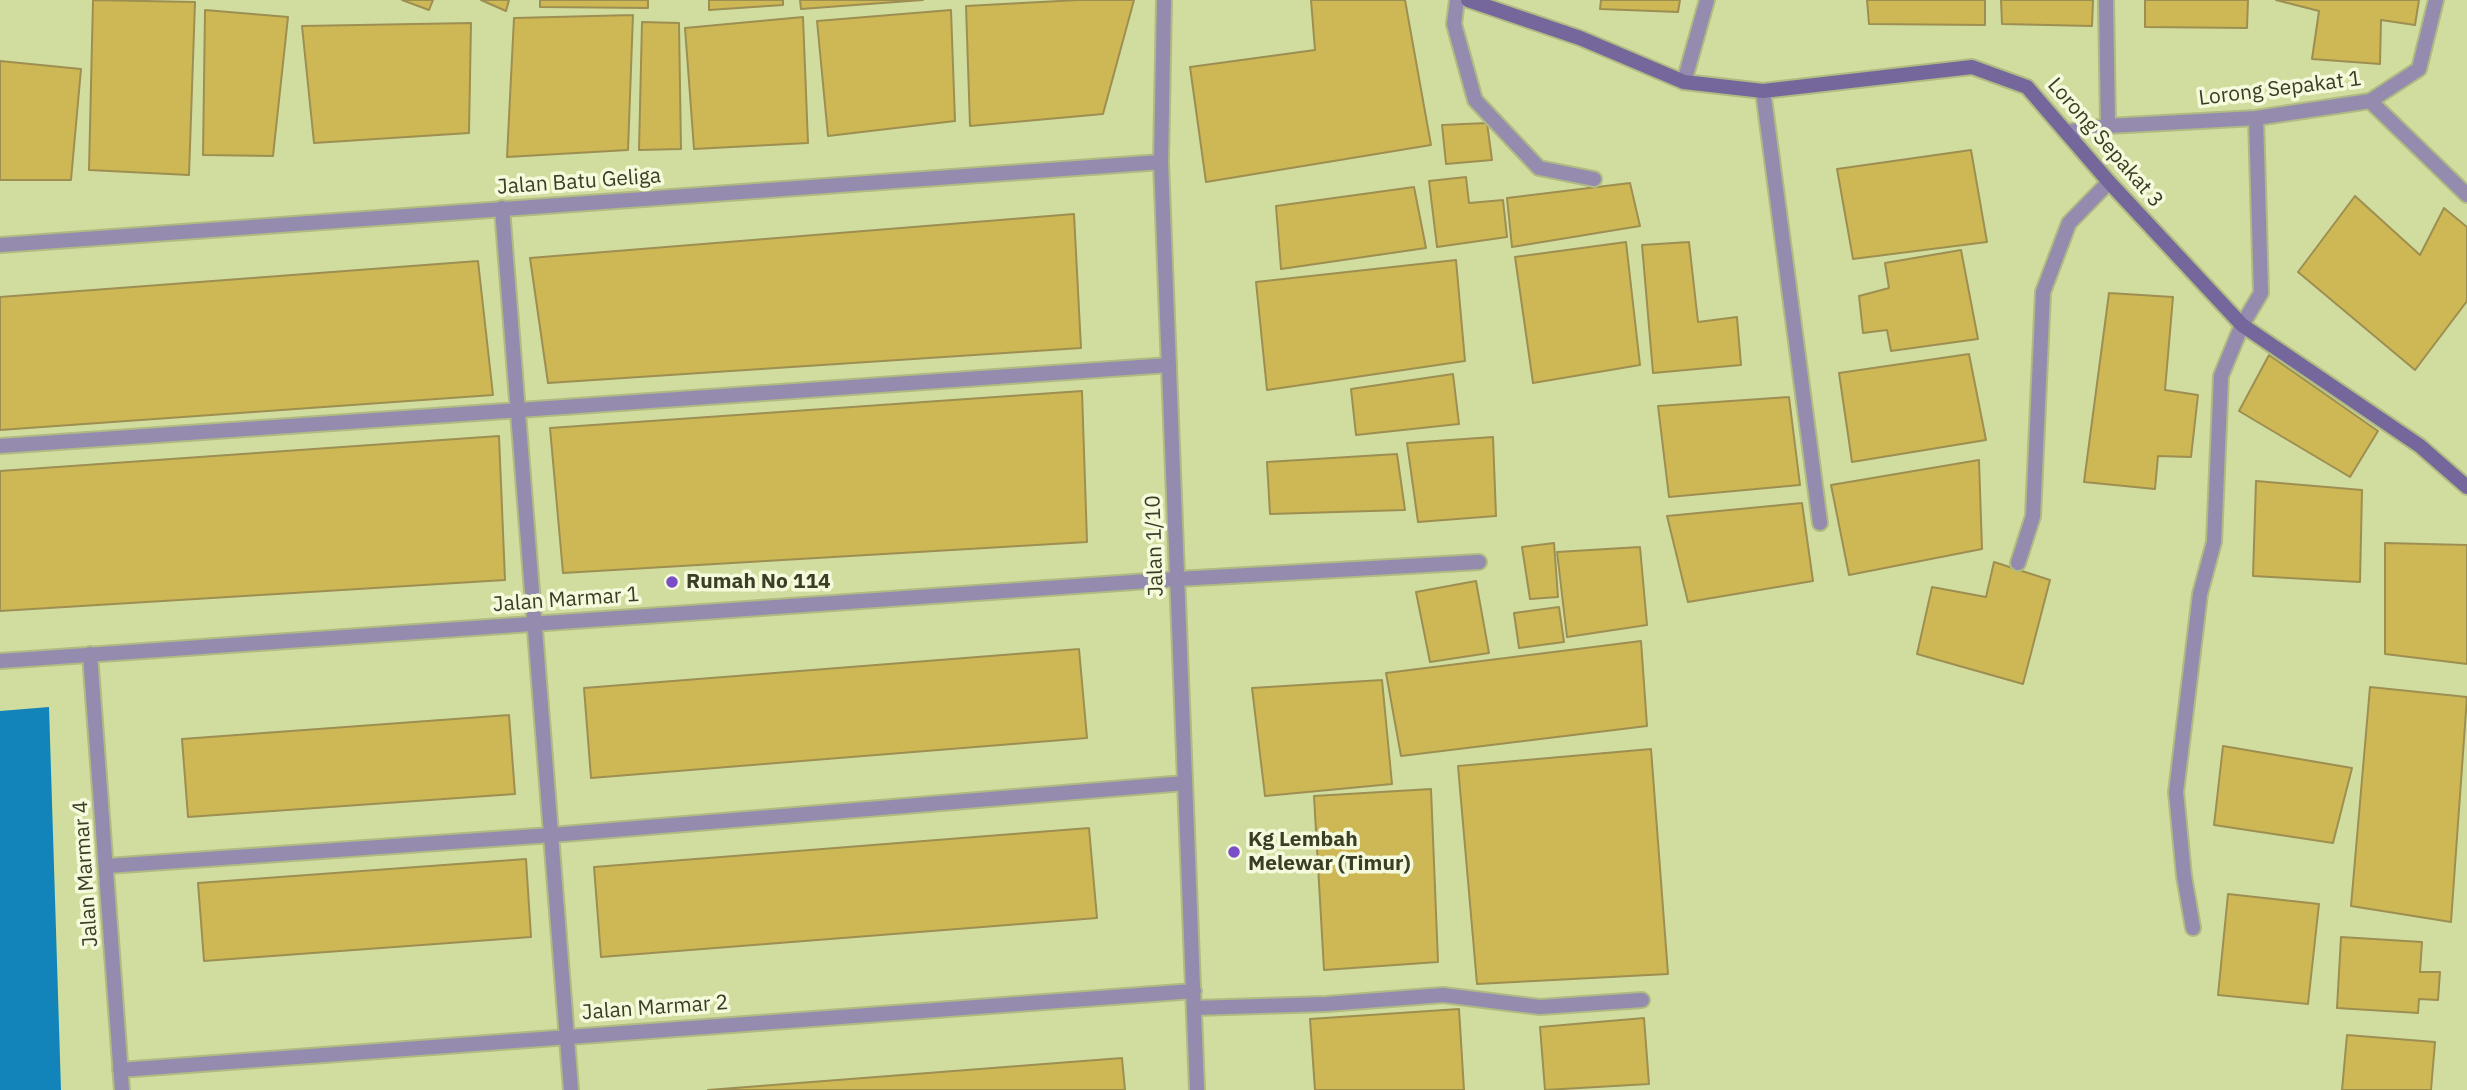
<!DOCTYPE html>
<style>
body{margin:0}
canvas{display:block;background:#d1dd9e}
</style>
<canvas width="2467" height="1090"></canvas>
<script>
const ctx = document.querySelector('canvas').getContext('2d');
ctx.lineJoin = 'round';
function paint(path, color) { ctx.fillStyle = color; ctx.fill(path, 'evenodd'); }
const shape = rows => new Path2D(rows.map(r => 'M' + r).join(''));
function trace(path, color, width, dash) { ctx.strokeStyle = color; ctx.lineWidth = width; ctx.lineCap = dash ? 'butt' : 'round'; ctx.setLineDash(dash || []); ctx.stroke(path); }
function drawText(font, color, halo, rows, align = 'center') {
  ctx.font = font + ' "IBM Plex Sans",sans-serif'; ctx.lineWidth = 7; ctx.setLineDash([]); ctx.textBaseline = 'middle'; ctx.strokeStyle = halo; ctx.fillStyle = color; for (const [text, x, y, turn = 0] of rows) {
    ctx.save(); ctx.translate(x, y); ctx.rotate((+turn || 0) * Math.PI / 180); ctx.textAlign = isNaN(turn) ? turn : align; if (halo) ctx.strokeText(text, 0, 0); ctx.fillText(text, 0, 0); ctx.restore();
  }
}
paint(shape([
 [49,707,61,1090,0,1090,0,711]
]), '#1384b9');
const building = shape([
 [93,0,195,2,189,175,89,170,93,0],
 [402,0,433,0,429,10,402,0],
 [481,0,509,0,506,11,481,0],
 [540,0,648,0,648,8,540,7,540,0],
 [709,0,783,0,783,5,709,10,709,0],
 [800,0,923,0,801,9,800,0],
 [1078,0,1134,0,1103,114,970,126,966,6,1078,0],
 [1311,0,1405,0,1431,145,1206,182,1190,67,1315,50,1311,0],
 [1601,0,1680,0,1678,12,1600,9,1601,0],
 [1867,0,1985,0,1985,25,1869,24,1867,0],
 [2001,0,2093,0,2092,26,2002,24,2001,0],
 [2145,0,2248,0,2247,28,2145,27,2145,0],
 [2276,0,2419,0,2415,25,2381,20,2380,64,2312,59,2319,11,2276,0],
 [205,10,288,17,273,156,203,155,205,10],
 [951,10,955,121,828,136,817,21,951,10],
 [633,15,628,150,507,157,514,18,633,15],
 [803,17,808,143,694,149,685,28,803,17],
 [642,22,679,23,681,149,639,150,642,22],
 [471,23,469,133,314,143,302,26,471,23],
 [0,61,81,69,71,180,0,180,0,61],
 [1487,123,1492,160,1446,164,1442,125,1487,123],
 [1971,150,1987,242,1853,259,1837,169,1971,150],
 [1466,177,1469,203,1503,200,1507,237,1437,247,1429,181,1466,177],
 [1630,183,1640,226,1512,247,1507,198,1630,183],
 [1414,187,1426,248,1281,269,1276,206,1414,187],
 [2355,196,2420,255,2444,208,2467,227,2467,301,2415,370,2298,272,2355,196],
 [1074,214,1081,348,548,383,530,258,1074,214],
 [1626,242,1640,365,1533,383,1515,257,1626,242],
 [1689,242,1698,322,1737,317,1741,365,1653,373,1642,245,1689,242],
 [1961,250,1978,339,1891,351,1887,330,1863,333,1859,296,1889,288,1885,263,1961,250],
 [1456,260,1465,361,1267,390,1256,282,1456,260],
 [478,261,493,395,0,430,0,297,478,261],
 [2109,293,2173,297,2165,390,2198,395,2191,457,2158,456,2155,489,2084,482,2109,293],
 [1969,354,1986,440,1852,462,1839,373,1969,354],
 [2269,355,2378,431,2350,477,2239,411,2269,355],
 [1453,374,1459,424,1356,435,1351,389,1453,374],
 [1082,391,1087,542,563,573,550,428,1082,391],
 [1789,397,1800,485,1669,497,1658,406,1789,397],
 [499,436,505,580,0,611,0,471,499,436],
 [1493,437,1496,516,1418,522,1407,443,1493,437],
 [1397,454,1405,510,1270,514,1267,462,1397,454],
 [1979,460,1982,549,1849,575,1831,485,1979,460],
 [2256,481,2362,490,2360,582,2253,576,2256,481],
 [1802,503,1813,581,1688,602,1667,516,1802,503],
 [1554,543,1558,597,1530,599,1522,547,1554,543],
 [2385,543,2467,545,2467,664,2385,654,2385,543],
 [1640,547,1647,625,1567,637,1557,552,1640,547],
 [1994,562,2050,580,2023,684,1917,654,1932,587,1986,597,1994,562],
 [1476,581,1489,653,1430,662,1416,592,1476,581],
 [1559,607,1564,642,1519,648,1514,613,1559,607],
 [1641,641,1647,726,1401,756,1386,673,1641,641],
 [1079,649,1087,738,591,778,584,688,1079,649],
 [1382,680,1392,784,1265,796,1252,688,1382,680],
 [2370,687,2467,697,2451,922,2351,906,2370,687],
 [509,715,515,794,188,817,182,739,509,715],
 [2223,746,2352,768,2333,843,2214,825,2223,746],
 [1651,749,1668,974,1477,984,1458,766,1651,749],
 [1431,789,1438,962,1324,970,1314,796,1431,789],
 [1089,828,1097,918,601,957,594,867,1089,828],
 [526,859,531,937,204,961,198,883,526,859],
 [2228,894,2319,904,2308,1004,2218,995,2228,894],
 [2341,937,2422,942,2420,972,2440,972,2438,1000,2419,999,2418,1013,2337,1008,2341,937],
 [1459,1009,1464,1090,1315,1090,1310,1019,1459,1009],
 [1644,1018,1649,1084,1545,1090,1540,1027,1644,1018],
 [2347,1035,2435,1042,2431,1090,2342,1090,2347,1035],
 [1122,1058,1125,1090,708,1090,1122,1058]
]);
paint(building, '#ceb755');
trace(building, '#9d8f51', 2);
const lane = shape([
 [502,208,571,1090],
 [0,446,1169,365],
 [1177,579,1479,562],
 [107,866,551,835,1185,783],
 [1194,1008,1326,1004,1443,995,1540,1007,1642,1000]
]);
const street = shape([
 [1164,0,1161,162,1197,1090],
 [1457,0,1454,24,1475,100,1539,168,1594,179],
 [2106,0,2108,126],
 [1684,82,1707,0],
 [1763,91,1820,523],
 [2370,101,2467,195],
 [2066,132,2108,126,2256,118,2370,101,2419,69,2436,0],
 [0,245,1161,162],
 [2018,563,2033,516,2043,292,2069,223,2109,182],
 [90,654,122,1090],
 [0,661,1177,579],
 [2193,928,2184,876,2176,792,2200,594,2214,542,2221,376,2242,325,2261,293,2256,118],
 [120,1070,1194,991]
]);
const secondary = shape([
 [1468,0,1580,38,1684,82,1763,91,1972,67,2027,87,2109,182,2242,325,2420,446,2467,487]
]);
trace(lane, '#b0ba83', 18);
trace(street, '#b0ba83', 18);
trace(secondary, '#b0ba83', 18);
trace(lane, '#948baf', 14);
trace(street, '#948baf', 14);
trace(secondary, '#75669b', 14);
for (const [x, y, r, color] of [
 [672,582,7,"#7a4ec7"],
 [1234,852,7,"#7a4ec7"]
]) { const dot = new Path2D(); dot.arc(x, y, r, 0, 2 * Math.PI); ctx.fillStyle = color; ctx.fill(dot); trace(dot, '#f4fadb', 2.5); }
drawText('21px', '#3a3e25', '#f4fadb', [
 ["Lorong Sepakat 1",2280,89,-7],
 ["Lorong Sepakat 3",2105,143,49],
 ["Jalan Batu Geliga",579,182,-4],
 ["Jalan 1/10",1155,546,-92],
 ["Jalan Marmar 1",566,600,-4],
 ["Jalan Marmar 4",86,874,-94],
 ["Jalan Marmar 2",655,1008,-4]
]);
drawText('bold 21px', '#3a3e25', '#f4fadb', [
 ["Rumah No 114",686,582],
 ["Kg Lembah",1248,840],
 ["Melewar (Timur)",1248,864]
], 'left');
</script>
